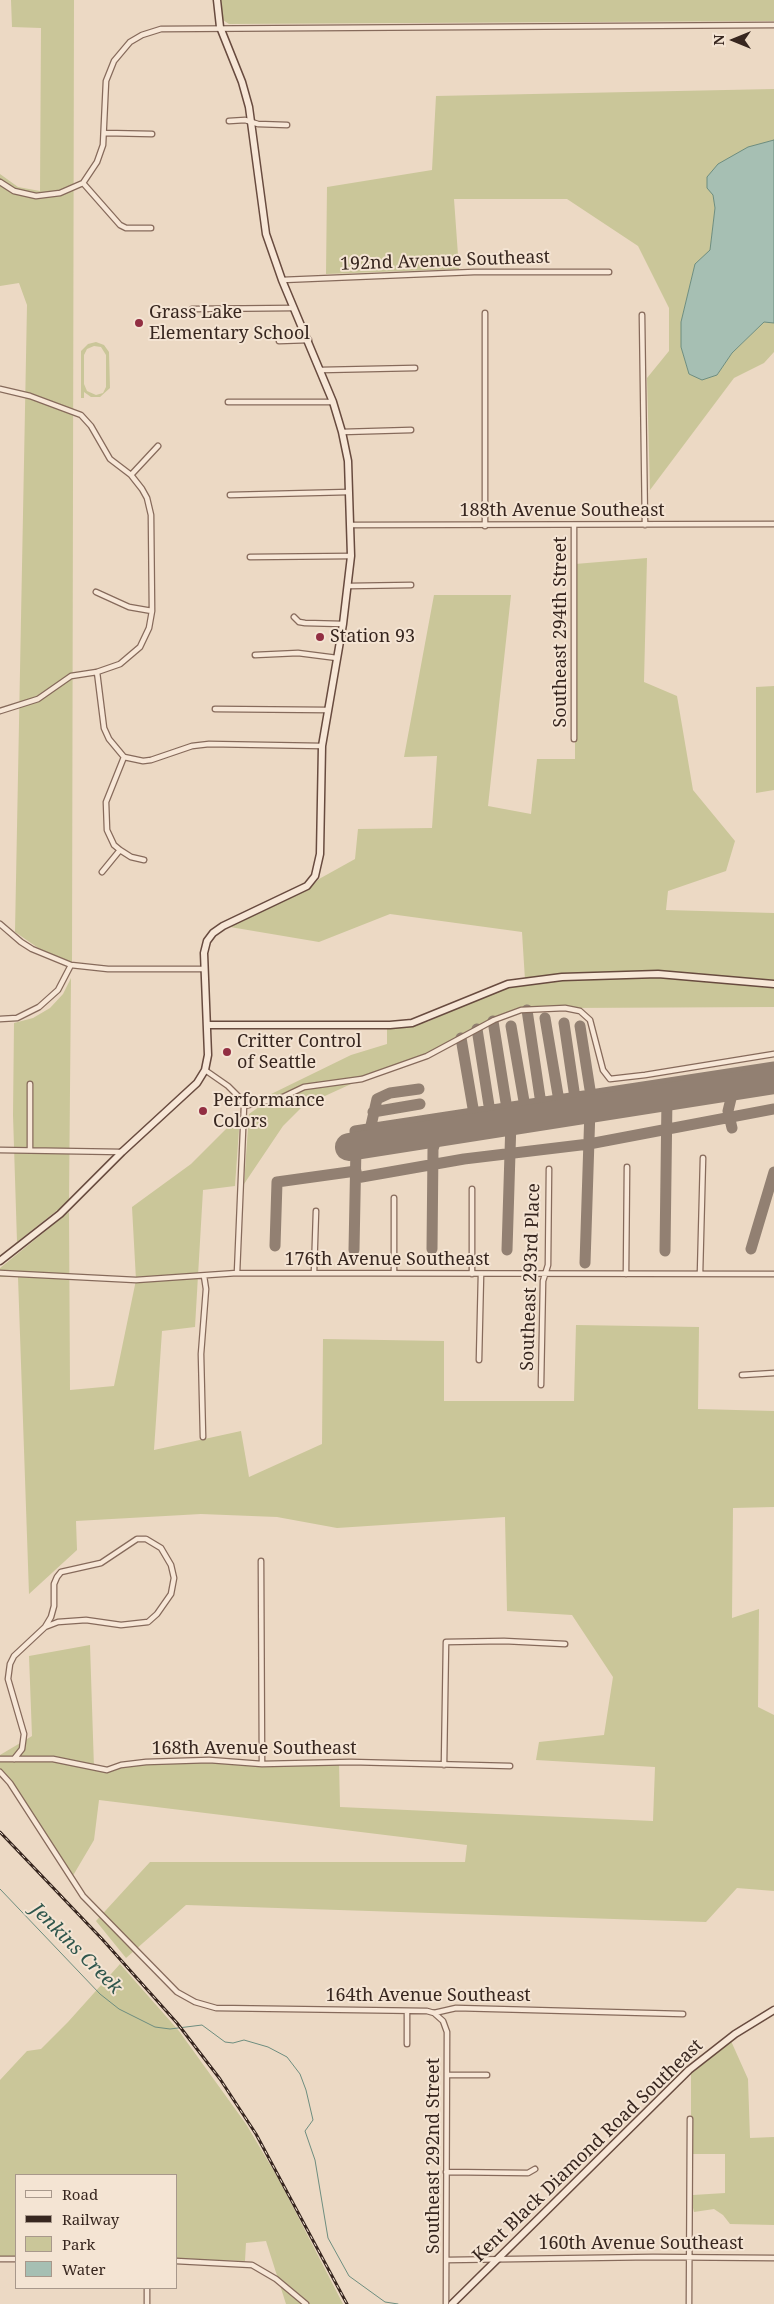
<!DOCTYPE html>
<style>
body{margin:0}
#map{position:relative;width:774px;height:2304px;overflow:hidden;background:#ecd9c4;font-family:"Noto Serif",serif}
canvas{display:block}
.legend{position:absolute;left:15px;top:2174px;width:162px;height:115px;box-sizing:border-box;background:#f4e4d3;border:1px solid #a8988b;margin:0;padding:6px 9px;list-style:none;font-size:15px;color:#37261f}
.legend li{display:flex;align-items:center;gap:10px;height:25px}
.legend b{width:25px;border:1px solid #a8988b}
.north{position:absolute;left:709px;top:15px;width:50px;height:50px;-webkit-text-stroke:4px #f4e4d3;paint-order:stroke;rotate:270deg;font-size:14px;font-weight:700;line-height:20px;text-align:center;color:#37261f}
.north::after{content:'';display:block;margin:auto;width:18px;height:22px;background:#37261f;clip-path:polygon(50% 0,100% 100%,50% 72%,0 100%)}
</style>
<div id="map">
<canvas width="774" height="2304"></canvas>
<ul class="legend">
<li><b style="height:6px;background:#f7e7d7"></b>Road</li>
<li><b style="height:6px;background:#37261f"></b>Railway</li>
<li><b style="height:14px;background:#cac699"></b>Park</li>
<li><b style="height:14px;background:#a6bfb3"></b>Water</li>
</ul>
<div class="north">N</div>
</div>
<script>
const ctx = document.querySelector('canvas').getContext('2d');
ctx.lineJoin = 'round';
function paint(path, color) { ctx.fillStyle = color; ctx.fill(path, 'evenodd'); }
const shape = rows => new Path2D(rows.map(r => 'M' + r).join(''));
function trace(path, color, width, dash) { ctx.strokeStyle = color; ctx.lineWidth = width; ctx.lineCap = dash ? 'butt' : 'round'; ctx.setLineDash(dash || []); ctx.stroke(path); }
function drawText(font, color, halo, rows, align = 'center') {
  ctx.font = font + ' "Noto Serif",serif'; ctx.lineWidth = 4; ctx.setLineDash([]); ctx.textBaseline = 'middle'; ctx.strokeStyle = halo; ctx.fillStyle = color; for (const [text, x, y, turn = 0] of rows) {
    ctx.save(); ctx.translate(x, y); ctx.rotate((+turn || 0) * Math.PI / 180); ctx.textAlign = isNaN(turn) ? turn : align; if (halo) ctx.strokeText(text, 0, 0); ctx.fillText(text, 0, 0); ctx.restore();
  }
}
paint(shape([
 [11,0,74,0,72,962,44,952,15,932,27,305,19,283,0,286,0,174,18,187,40,191,41,28,12,27],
 [221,0,774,0,774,21,229,24,223,20],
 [774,89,774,140,770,141,713,194,715,208,710,251,695,264,681,322,681,347,689,374,702,379,717,375,732,353,764,322,774,323,774,352,764,363,734,378,650,490,647,378,669,351,669,308,638,246,567,199,454,199,459,269,326,274,327,187,432,170,436,96],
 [96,342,104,345,109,352,110,388,100,397,91,397,84,392,84,398,81,398,81,351,88,344],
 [94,346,101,347,106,355,106,387,103,393,96,395,87,391,84,384,84,355,87,349],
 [647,558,644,682,677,696,693,790,735,841,726,871,668,891,666,910,774,913,774,1007,565,1008,521,1010,493,1021,427,1056,362,1079,303,1106,283,1126,244,1184,249,1114,263,1104,263,1098,351,1055,387,1044,387,1028,404,1027,427,1022,508,986,525,980,522,932,390,914,319,942,230,927,308,890,319,879,355,859,358,829,432,828,437,756,404,757,434,595,511,595,488,806,531,814,537,759,575,759,575,564],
 [774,686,774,790,756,793,756,687],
 [71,978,69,1201,17,1242,13,1115,14,1023,33,1018,50,1008,63,994],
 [240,1115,235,1186,203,1190,195,1327,162,1331,154,1450,241,1431,249,1477,322,1444,323,1339,444,1341,444,1401,574,1401,576,1325,699,1327,698,1409,774,1411,774,1507,733,1508,732,1618,759,1609,758,1707,774,1715,774,1891,737,1888,706,1922,186,1905,126,1958,96,1921,150,1862,465,1862,467,1845,99,1800,94,1840,71,1879,0,1771,0,1755,32,1736,29,1656,90,1645,94,1768,107,1770,158,1761,339,1762,340,1807,653,1821,655,1767,536,1760,539,1742,604,1735,613,1677,572,1615,507,1611,505,1517,337,1528,277,1517,201,1514,76,1521,77,1550,29,1594,18,1277,0,1277,0,1268,69,1212,70,1390,114,1386,136,1280,132,1207,191,1164],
 [120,1964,179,2031,246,2124,278,2178,343,2304,286,2304,266,2241,246,2243,245,2261,176,2259,176,2175,16,2175,16,2256,0,2256,0,2080,27,2051,41,2049,68,2022],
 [731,2041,748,2079,750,2138,774,2137,774,2225,730,2224,723,2215,714,2209,694,2212,693,2208,693,2195,725,2193,725,2154,691,2154,691,2074]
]), '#cac699');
const water = shape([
 [774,140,774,323,764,322,732,353,717,375,702,380,689,374,681,347,681,322,695,264,710,250,715,208,713,195,707,188,707,177,718,164,748,147,774,140]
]);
paint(water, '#a6bfb3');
trace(water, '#6d8d7f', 1);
trace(shape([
 [0,1889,100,1994,119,2009,155,2027,170,2029,202,2025,225,2042,233,2043,244,2040,268,2047,287,2057,300,2074,306,2090,313,2120,305,2131,315,2160,328,2238,349,2276,385,2302,398,2304]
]), '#6d8d7f', 1);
trace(shape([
 [527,1010,541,1104],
 [545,1018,559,1101],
 [493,1021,507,1109],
 [564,1023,575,1098],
 [511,1026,525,1107],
 [580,1026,591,1096],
 [477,1029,490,1112],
 [461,1038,474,1114],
 [606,1094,625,1104],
 [373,1112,420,1104],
 [462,1116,464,1129],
 [732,1128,728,1111,734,1086],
 [370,1130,377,1099,390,1093,419,1089],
 [356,1178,464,1159,589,1144,774,1109],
 [275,1246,277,1182,356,1171],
 [432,1249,433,1149,438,1133],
 [751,1249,774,1172],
 [354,1250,356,1146,355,1131,774,1067],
 [507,1250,511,1121],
 [665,1251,667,1097],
 [585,1263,590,1109]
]), '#928072', 11);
trace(shape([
 [349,1147,774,1080]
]), '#928072', 28);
const street = shape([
 [229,121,245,120,258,124,287,125],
 [105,133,152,134],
 [0,182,14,191,36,196,60,193,83,183,97,162,103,145,106,81,114,61,130,42,142,35,161,29,774,25],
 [83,183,120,225,126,228,151,228],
 [282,280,474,272,609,272],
 [192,309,294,308],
 [642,315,645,525],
 [279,341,309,340],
 [321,370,415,368],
 [0,389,30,396,81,415,91,426,110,459,131,475,142,489,147,498,151,515,152,611,149,628,140,647,120,664,97,672,71,676,38,699,0,711],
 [228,402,333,402],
 [342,432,411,430],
 [131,475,158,446],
 [230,495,349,492],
 [350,525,774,524],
 [574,525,574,739],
 [485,526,485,313],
 [250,557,351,556],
 [349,586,411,585],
 [96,592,129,607,152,611],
 [294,617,299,622,305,623,343,624],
 [255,655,298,653,337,658],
 [97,672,104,728,109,739,124,757,106,802,107,830,114,845,120,850,131,857,144,860],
 [215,709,328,710],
 [124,757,143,761,151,760,192,746,209,744,322,746],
 [102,872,120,850],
 [0,924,21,942,32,949,71,965,108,969,204,969],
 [0,1019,17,1018,39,1007,58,990,71,965],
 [205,1070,228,1086,238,1096,244,1106,237,1273],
 [244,1106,283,1097,304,1087,362,1079,427,1056,494,1020,521,1010,565,1008,580,1011,590,1020,603,1070,610,1079,645,1075,774,1054],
 [0,1150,122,1152],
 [30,1150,30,1084],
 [472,1189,472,1274],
 [0,1273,136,1280,237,1273,774,1274],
 [314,1273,316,1211],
 [394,1273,394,1198],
 [626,1274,627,1167],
 [700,1274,703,1158],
 [479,1360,481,1274],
 [742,1375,774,1373],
 [541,1385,543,1281,548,1265,549,1169],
 [203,1437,201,1354,206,1289,204,1276],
 [261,1561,262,1764],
 [0,1759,53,1759,107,1770,121,1765,146,1762,209,1760,262,1764,351,1762,510,1766],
 [14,1759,22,1749,24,1734,8,1679,10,1664,14,1656,45,1627,51,1617,54,1606,54,1584,57,1577,61,1572,101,1563,137,1539,146,1539,161,1548,171,1565,174,1578,171,1594,157,1614,148,1622,121,1625,86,1620,58,1622,45,1627],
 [444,1765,446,1642,504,1641,565,1644],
 [0,1772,10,1783,83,1896,177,1992,195,2002,216,2008,427,2011,434,2013,456,2008,683,2014],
 [434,2013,443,2021,447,2032,446,2304],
 [407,2044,407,2011],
 [448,2075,487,2075],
 [446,2172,528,2173,535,2169],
 [0,2259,16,2259],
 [447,2260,653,2257,774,2258],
 [176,2261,252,2265,276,2279,306,2304],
 [147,2288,147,2304],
 [689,2304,690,2119]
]);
const secondary = shape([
 [208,1025,390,1025,412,1023,508,984,562,977,658,974,774,984],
 [0,1261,60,1214,122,1152,197,1083,205,1070,208,1055,204,953,207,941,213,933,223,926,307,886,315,876,320,854,322,746,343,624,351,556,348,461,342,432,333,402,282,280,266,234,249,107,242,82,220,27,217,0],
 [452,2304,689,2070,735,2034,774,2010]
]);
trace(street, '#866a5b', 7);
trace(secondary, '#684b3f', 9);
trace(street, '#f7e7d7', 4.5);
trace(secondary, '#f7e7d7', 6);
const rail = shape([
 [0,1832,102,1939,177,2023,220,2079,256,2134,347,2304]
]);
trace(rail, '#37261f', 3);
trace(rail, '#f4e4d3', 1, [4]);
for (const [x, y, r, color] of [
 [139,323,5,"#922e42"],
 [320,637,5,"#922e42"],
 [227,1052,5,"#922e42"],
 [203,1111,5,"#922e42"]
]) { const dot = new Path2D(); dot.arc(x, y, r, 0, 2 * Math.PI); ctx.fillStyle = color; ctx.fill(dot); trace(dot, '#f4e4d3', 2); }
drawText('18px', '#37261f', '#f4e4d3', [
 ["192nd Avenue Southeast",445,261,-2],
 ["188th Avenue Southeast",562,511],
 ["Southeast 294th Street",561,632,-90],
 ["176th Avenue Southeast",387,1260],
 ["Southeast 293rd Place",531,1277,-88],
 ["168th Avenue Southeast",254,1749],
 ["164th Avenue Southeast",428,1996],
 ["Kent Black Diamond Road Southeast",588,2151,-44],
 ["Southeast 292nd Street",434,2156,-90],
 ["160th Avenue Southeast",641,2244]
]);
drawText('18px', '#37261f', '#f4e4d3', [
 ["Grass Lake",149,313],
 ["Elementary School",149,334],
 ["Station 93",330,637],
 ["Critter Control",237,1042],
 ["of Seattle",237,1063],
 ["Performance",213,1101],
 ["Colors",213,1122]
], 'left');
drawText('italic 19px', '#2f564c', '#f4e4d3', [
 ["Jenkins Creek",76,1949,45]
]);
</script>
